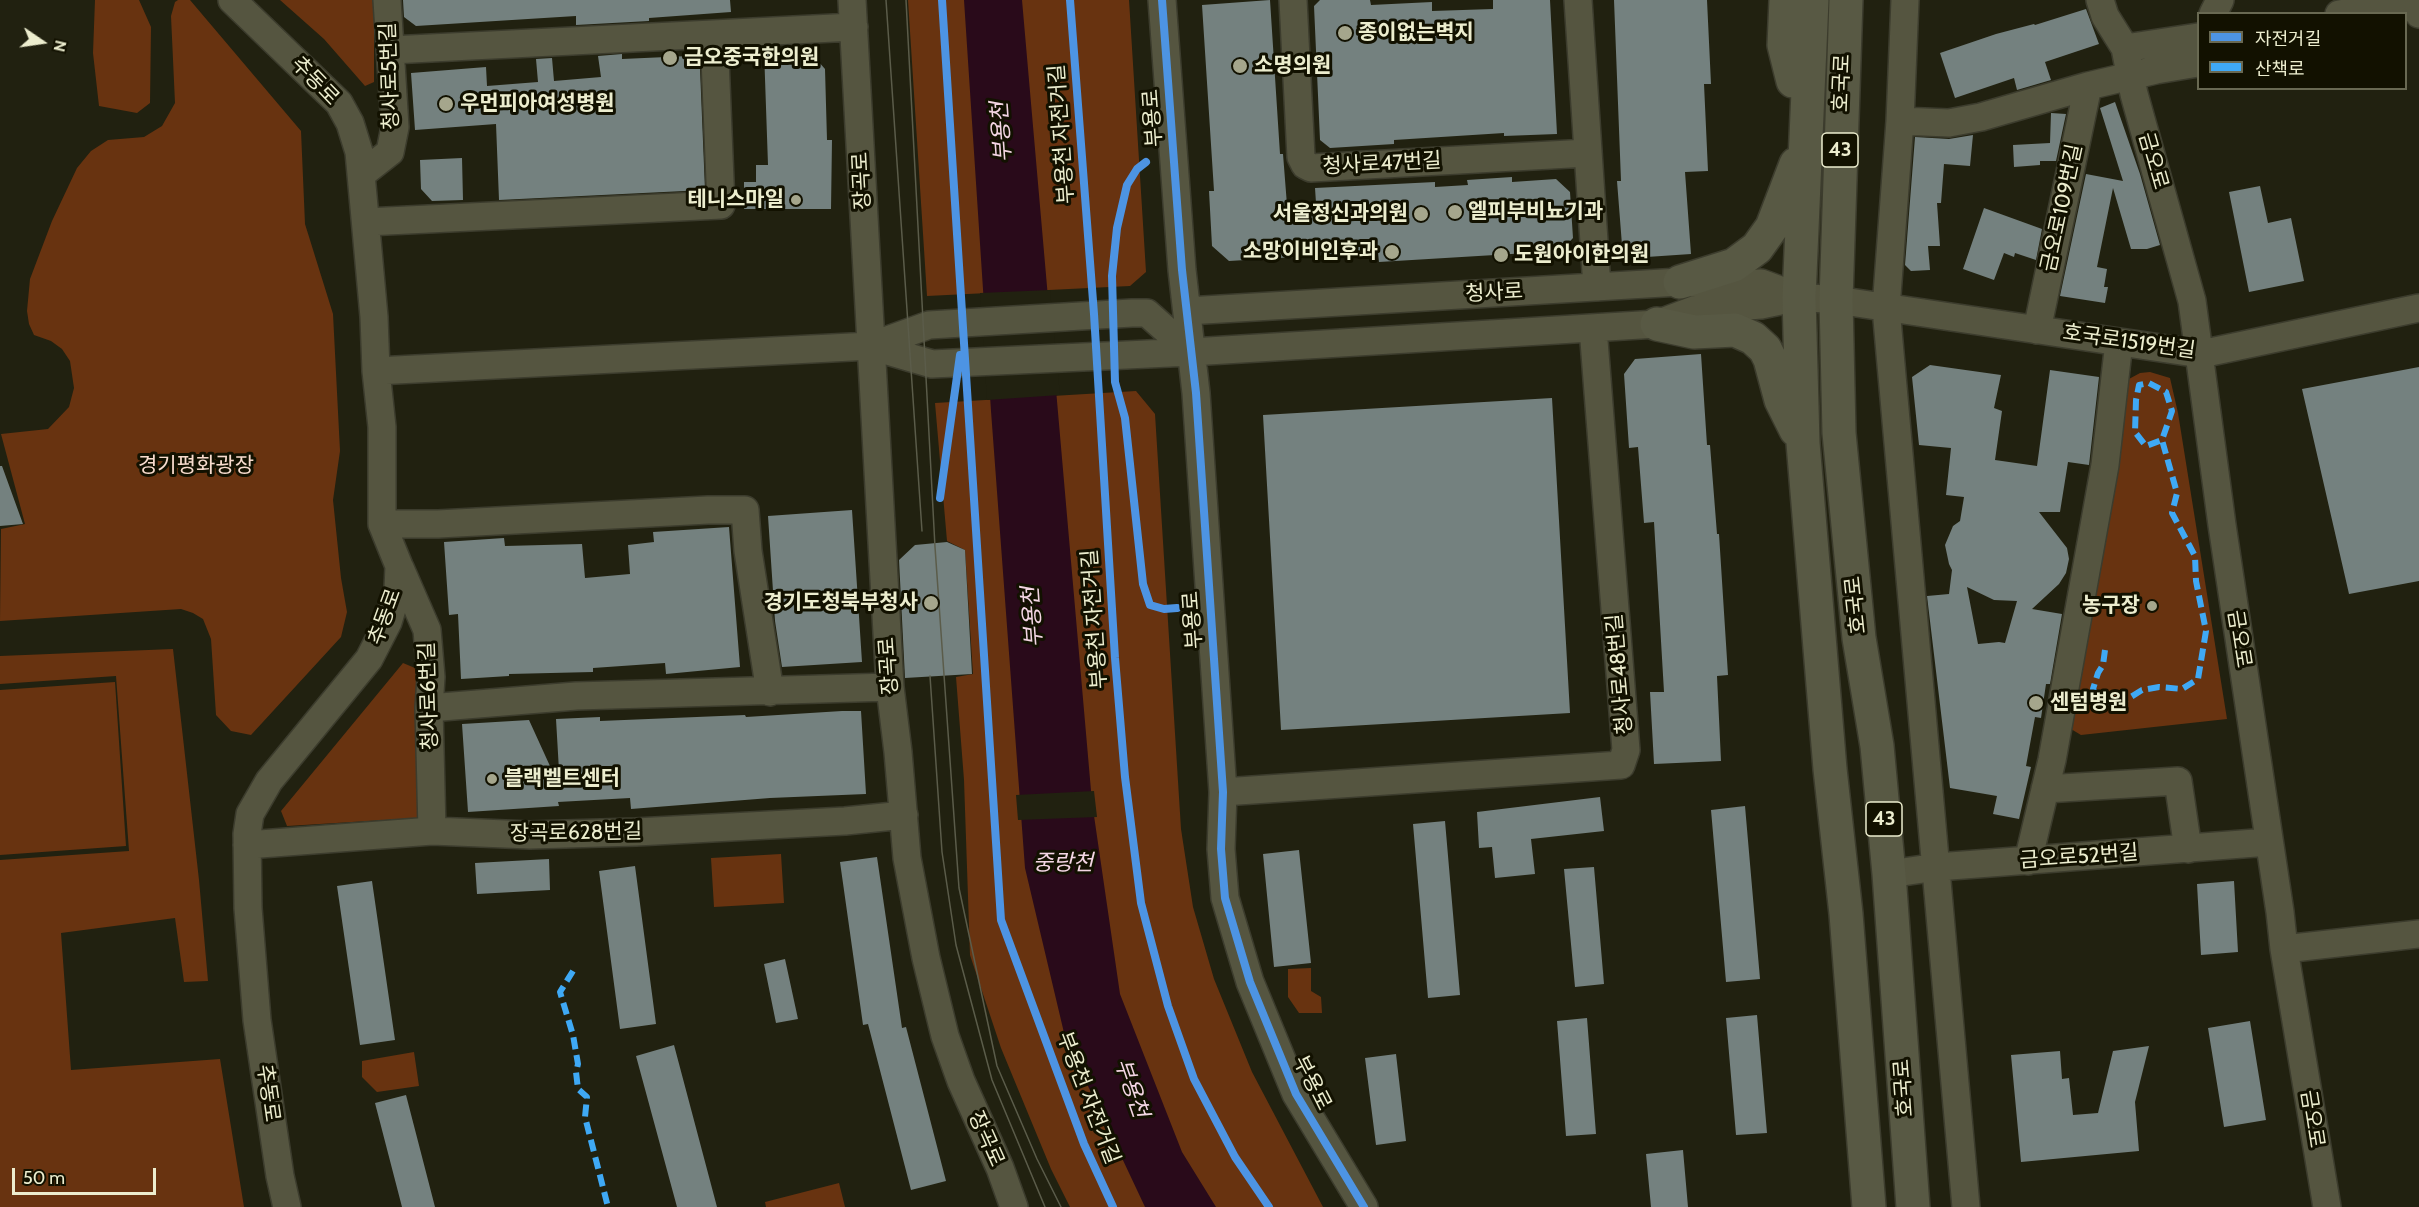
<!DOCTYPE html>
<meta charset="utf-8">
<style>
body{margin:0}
#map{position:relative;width:2419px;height:1207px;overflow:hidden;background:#212110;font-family:Cabin,"Noto Sans KR",sans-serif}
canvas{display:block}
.legend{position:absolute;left:2197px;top:12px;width:210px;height:78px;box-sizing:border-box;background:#121100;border:2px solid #696952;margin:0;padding:8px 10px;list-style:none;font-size:18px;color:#ecedce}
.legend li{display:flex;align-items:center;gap:12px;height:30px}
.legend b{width:30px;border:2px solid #696952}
.north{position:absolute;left:12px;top:12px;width:60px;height:60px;-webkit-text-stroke:4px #121100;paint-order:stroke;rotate:103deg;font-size:16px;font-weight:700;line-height:24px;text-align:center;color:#ecedce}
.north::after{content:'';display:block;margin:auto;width:21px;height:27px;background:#ecedce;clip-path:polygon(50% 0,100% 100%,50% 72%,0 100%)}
.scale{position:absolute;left:12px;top:1168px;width:144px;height:27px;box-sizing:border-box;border:3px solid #ecedce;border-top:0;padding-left:8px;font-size:18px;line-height:21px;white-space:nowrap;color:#ecedce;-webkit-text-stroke:4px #121100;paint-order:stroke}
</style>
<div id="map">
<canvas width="2419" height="1207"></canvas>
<ul class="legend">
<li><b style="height:8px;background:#4d94e3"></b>자전거길</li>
<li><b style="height:8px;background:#3fa9f5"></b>산책로</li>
</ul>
<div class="north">N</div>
<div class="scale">50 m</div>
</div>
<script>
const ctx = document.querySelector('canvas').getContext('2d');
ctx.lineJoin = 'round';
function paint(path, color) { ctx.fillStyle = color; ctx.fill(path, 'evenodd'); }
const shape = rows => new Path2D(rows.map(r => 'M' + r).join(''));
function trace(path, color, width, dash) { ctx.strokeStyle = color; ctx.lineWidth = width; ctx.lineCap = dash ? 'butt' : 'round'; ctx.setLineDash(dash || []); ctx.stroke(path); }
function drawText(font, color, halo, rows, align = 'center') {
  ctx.font = font + ' Cabin,"Noto Sans KR",sans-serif'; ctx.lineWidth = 6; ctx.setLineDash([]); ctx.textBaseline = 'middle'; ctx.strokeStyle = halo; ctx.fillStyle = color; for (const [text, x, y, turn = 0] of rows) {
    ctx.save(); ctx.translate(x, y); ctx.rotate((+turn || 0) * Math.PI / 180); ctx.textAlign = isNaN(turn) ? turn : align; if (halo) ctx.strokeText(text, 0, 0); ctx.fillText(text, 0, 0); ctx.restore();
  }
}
paint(shape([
 [95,0,139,0,151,27,150,103,137,113,99,106,93,53],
 [178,0,190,0,301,131,305,224,333,314,340,451,333,500,341,578,347,612,341,637,251,735,231,731,216,715,211,639,203,619,193,613,181,609,0,621,1,529,25,524,1,434,48,429,69,407,74,388,70,361,62,349,51,341,34,335,29,324,27,311,30,279,52,221,77,168,91,151,108,140,144,137,162,126,175,103,171,16,175,2],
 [280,0,374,0,374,82,365,86,324,39],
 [908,0,1129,0,1146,272,1130,286,927,296],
 [2150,372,2170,378,2178,413,2227,719,2081,735,2071,729,2126,389,2129,379,2140,373],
 [1136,391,1155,414,1181,829,1193,907,1214,979,1252,1072,1323,1207,1070,1207,1051,1169,1001,1048,970,955,964,780,956,677,973,674,965,550,947,541,935,403],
 [173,649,199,880,208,981,184,982,175,918,61,933,71,1070,220,1059,244,1207,0,1207,0,860,129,851,116,676,0,684,0,656],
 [403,663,415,668,427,807,418,818,287,826,281,811],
 [115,682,126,846,0,855,0,690],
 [781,854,784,903,714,907,711,858],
 [1311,968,1311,991,1321,997,1322,1013,1299,1013,1288,997,1288,969],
 [414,1052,419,1086,377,1092,362,1077,362,1061],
 [839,1183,845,1207,766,1207,765,1202]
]), '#683310');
paint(shape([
 [964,0,1022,0,1092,802,1120,994,1182,1152,1216,1207,1145,1207,1065,1037,1025,868,991,411]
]), '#290a1a');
paint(shape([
 [1050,290,1060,395,987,400,980,293],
 [1094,791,1097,817,1018,820,1016,795]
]), '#212110');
paint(shape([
 [403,0,730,0,731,12,649,18,649,21,576,25,576,16,416,26,404,17],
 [1270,0,1280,154,1283,154,1287,205,1316,203,1315,188,1435,182,1435,187,1468,185,1467,180,1512,177,1512,182,1556,179,1570,192,1573,238,1561,251,1379,262,1378,252,1229,261,1212,246,1209,191,1214,191,1202,5],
 [1320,0,1370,0,1371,5,1432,2,1432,11,1493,9,1493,0,1550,0,1557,134,1504,136,1504,133,1394,140,1394,144,1330,148,1320,140,1314,6],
 [1614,0,1707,0,1711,84,1704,84,1708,171,1685,172,1691,254,1632,258,1622,245,1617,181,1621,181],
 [2086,9,2099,44,2045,62,2051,80,2017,90,2014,78,1955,98,1940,53,1996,34,2034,24,2035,25],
 [764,50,811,53,825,69,827,140,832,140,831,209,744,209,744,182,756,182,756,165,768,165],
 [622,54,622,59,689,56,700,69,705,190,499,200,496,124,415,130,411,73,486,67,487,86,538,82,536,59,552,58,554,81,601,77,598,56],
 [2115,102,2140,174,2160,245,2147,249,2131,249,2113,188,2097,267,2107,269,2104,287,2108,287,2105,303,2060,296,2086,174,2123,181,2100,108],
 [2051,113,2066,114,2056,161,2040,161,2040,165,2014,167,2013,145,2050,143],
 [1973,135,1970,166,1944,164,1941,203,1937,203,1940,246,1928,246,1930,270,1911,271,1905,265,1915,137,1949,139],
 [462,158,463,200,432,201,421,189,420,160],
 [2260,186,2268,223,2291,218,2304,281,2249,292,2229,192],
 [1984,208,2042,229,2036,260,2015,253,2014,257,2004,253,1994,280,1963,269],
 [1701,354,1707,445,1710,445,1717,534,1719,534,1728,675,1717,676,1721,761,1654,764,1650,692,1664,692,1654,522,1644,523,1638,447,1629,448,1624,374,1635,359],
 [1930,365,2001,375,1994,408,2002,411,1995,460,2037,466,2050,370,2099,377,2089,465,2068,462,2060,512,2039,512,2067,548,2069,559,2066,573,2059,584,2032,609,2062,614,2050,684,2046,684,2041,718,2035,717,2026,766,2031,767,2019,819,1993,814,1997,796,1950,788,1927,596,1949,594,1952,570,1949,564,1945,545,1953,526,1960,521,1964,497,1946,495,1951,448,1919,445,1912,377],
 [1967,587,1994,600,2017,601,2005,643,1999,642,1978,644],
 [2419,367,2419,581,2349,594,2302,389],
 [1552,398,1570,713,1281,730,1263,415],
 [0,466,2,466,23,524,0,526],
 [852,510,862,662,782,667,775,621,768,516],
 [729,527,740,667,666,674,665,663,593,668,593,672,509,674,509,676,461,679,458,614,449,615,444,542,504,538,505,546,582,544,585,578,630,574,628,545,654,542,653,532],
 [947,542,965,550,972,674,905,678,899,560,915,545],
 [842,711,861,711,866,794,770,798,631,809,630,798,558,802,559,806,468,812,462,724,529,720,560,788,556,719,600,717,600,721,745,715,746,717],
 [1600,797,1604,831,1531,839,1535,874,1495,878,1492,847,1479,848,1477,812],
 [1745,806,1760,979,1726,982,1711,810],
 [1445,821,1460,995,1428,998,1413,824],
 [1299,850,1311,963,1274,967,1263,854],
 [877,857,902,1028,906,1027,946,1181,911,1190,868,1024,863,1025,840,862],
 [549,859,550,890,477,894,475,863],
 [635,866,656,1024,620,1029,599,871],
 [1594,867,1604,984,1575,987,1564,869],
 [372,881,395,1040,360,1045,337,886],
 [2234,881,2238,952,2201,955,2197,884],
 [785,959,798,1019,776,1023,764,964],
 [1757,1015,1767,1133,1736,1135,1726,1018],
 [1587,1018,1596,1134,1566,1136,1557,1021],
 [2250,1021,2266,1120,2224,1127,2208,1028],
 [674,1045,717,1207,677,1207,636,1056],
 [2149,1046,2135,1102,2139,1151,2021,1162,2011,1055,2060,1051,2062,1079,2069,1078,2073,1115,2098,1113,2113,1051],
 [1396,1054,1406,1141,1376,1145,1365,1058],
 [406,1095,435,1207,402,1207,375,1103],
 [1683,1150,1688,1207,1651,1207,1646,1154]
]), '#74817f');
const minor = shape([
 [232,0,339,103,350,123,359,152,374,317,376,371,382,427,382,524,399,566,398,589,388,622,369,659,269,781,250,814,247,834,248,908,257,1020,280,1176,287,1207],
 [852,0,890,687,898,752,907,858,926,958,945,1036,961,1081,1000,1168,1014,1207],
 [1162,0,1182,270,1196,393,1223,792,1221,849,1225,898,1250,982,1296,1094,1364,1207],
 [1293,0,1301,157,1305,165,1311,168,1588,153],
 [1578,0,1597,287],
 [1905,0,1900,121,1886,308,1966,1207],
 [2100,0,2105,16,2125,48,2134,94,2192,301,2222,525,2280,912,2284,949,2327,1207],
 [2213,14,2220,0],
 [2339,14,2388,6,2414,8,2419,14],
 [2125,48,2198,37],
 [391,50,854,27],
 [1900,121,1949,123,1981,117,2088,86,2156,70,2198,63],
 [362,174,390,152,395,127,387,0],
 [366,222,721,205,714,34],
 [1187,311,1680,282,1720,285,1761,283,1799,297],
 [2037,330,2088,86],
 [871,346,932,364,1191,352,1657,324,1694,310,1761,305,1799,297,1836,300,2201,354,2419,308],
 [376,371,871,346,929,325,1132,313,1147,313,1191,352],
 [382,524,438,524,708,510,745,510,748,551,770,692],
 [400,568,427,630,431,677,429,708,432,831],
 [429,708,576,696,890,687],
 [2045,789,2178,781,2188,849],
 [1223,792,1621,765,1626,750,1593,328],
 [247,845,432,831,530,835,636,832,845,821,904,815],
 [2028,861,2052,760,2105,465,2119,342],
 [1889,874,1937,867,2269,842],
 [2284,949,2419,934]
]);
const major = shape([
 [1786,0,1784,45,1793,81],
 [1812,0,1799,297,1803,443,1830,769,1846,914,1869,1207],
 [1846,0,1836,300,1839,433,1859,638,1877,746,1889,874,1913,1207],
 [1680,282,1734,265,1757,248,1772,227,1796,164],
 [1657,324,1694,332,1735,330,1753,338,1765,349,1770,359,1781,400,1796,430]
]);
trace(minor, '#3c3c2d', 30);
trace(major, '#3c3c2d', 36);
trace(minor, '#555540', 27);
trace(major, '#585944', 33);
trace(shape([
 [886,0,922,531],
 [906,0,935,547,959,888,997,1066,1037,1159,1061,1207],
 [930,676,942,852,956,945,992,1080,1045,1207]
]), '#5b5c4a', 1.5);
trace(shape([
 [2105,650,2103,665,2098,673,2093,689,2100,701,2118,705,2142,690,2159,687,2182,689,2198,679,2206,631,2196,581,2195,556,2172,513,2177,493,2162,440,2172,411,2166,392,2149,383,2139,385,2136,400,2135,432,2146,446,2162,440],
 [573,971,560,992,573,1035,578,1064,576,1072,578,1089,587,1097,585,1117,608,1207]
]), '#3fa9f5', 6, [12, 6]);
trace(shape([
 [942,0,1001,920,1084,1144,1113,1207],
 [1070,0,1094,314,1115,658,1125,777,1141,903,1168,1006,1194,1079,1235,1157,1269,1207],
 [1162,0,1182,270,1196,393,1223,792,1221,849,1225,898,1250,982,1296,1094,1364,1207],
 [1146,162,1137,169,1127,185,1117,228,1112,276,1115,382,1125,418,1143,584,1150,605,1164,609,1177,608],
 [940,498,960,355]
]), '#4d94e3', 8);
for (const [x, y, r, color] of [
 [1345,33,8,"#a5a68c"],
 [670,58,8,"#a5a68c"],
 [1240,66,8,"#a5a68c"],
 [446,104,8,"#a5a68c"],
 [796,200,6,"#a5a68c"],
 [1455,212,8,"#a5a68c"],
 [1421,214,8,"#a5a68c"],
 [1392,252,8,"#a5a68c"],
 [1501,255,8,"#a5a68c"],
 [931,603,8,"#a5a68c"],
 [2152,606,6,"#a5a68c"],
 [2036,703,8,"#a5a68c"],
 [492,779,6,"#a5a68c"]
]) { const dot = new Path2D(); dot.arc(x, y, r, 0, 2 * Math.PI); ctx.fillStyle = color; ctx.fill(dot); trace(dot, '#121100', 2); }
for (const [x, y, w] of [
 [1840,150,36],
 [1884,819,36]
]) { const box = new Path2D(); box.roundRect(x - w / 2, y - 17, w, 34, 4.5); ctx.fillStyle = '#121100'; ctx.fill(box); trace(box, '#ecedce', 1.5); }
drawText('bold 20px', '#ecedce', null, [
 ["43",1840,150],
 ["43",1884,819]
]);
drawText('bold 21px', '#ecedce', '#121100', [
 ["종이없는벽지",1358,33],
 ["금오중국한의원",684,58],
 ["소명의원",1254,66],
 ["우먼피아여성병원",460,104],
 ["테니스마일",784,200,"right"],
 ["엘피부비뇨기과",1468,212],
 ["서울정신과의원",1408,214,"right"],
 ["소망이비인후과",1378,252,"right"],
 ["도원아이한의원",1514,255],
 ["경기도청북부청사",918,603,"right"],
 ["농구장",2140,606,"right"],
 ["센텀병원",2050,703],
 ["블랙벨트센터",504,779]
], 'left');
drawText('21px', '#ecedce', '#121100', [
 ["청사로5번길",390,76,-92],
 ["추동로",315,81,46],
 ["호국로",1842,83,-88],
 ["부용로",1153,118,-94],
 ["부용천 자전거길",1062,134,-94],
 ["금오로",2153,161,74],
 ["청사로47번길",1382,164,-3],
 ["장곡로",862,181,-93],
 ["금오로109번길",2062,208,-78],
 ["청사로",1494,293,-3],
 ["호국로1519번길",2129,342,8],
 ["호국로",1856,605,-96],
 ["추동로",385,617,-70],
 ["부용천 자전거길",1095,619,-94],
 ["부용로",1193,620,-94],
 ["금오로",2239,639,81],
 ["장곡로",889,666,-94],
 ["청사로48번길",1620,674,-95],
 ["청사로6번길",429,696,-92],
 ["장곡로628번길",576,833,-1],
 ["금오로52번길",2079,857,-4],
 ["부용로",1312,1083,63],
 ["호국로",1904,1088,-94],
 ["추동로",268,1093,82],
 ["부용천 자전거길",1088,1098,69],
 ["금오로",2312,1119,81],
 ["장곡로",986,1139,66]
]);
drawText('21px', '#f8dccd', '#121100', [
 ["경기평화광장",196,466]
]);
drawText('italic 22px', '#f4d6e4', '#121100', [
 ["부용천",1002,132,-94],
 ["부용천",1033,617,-94],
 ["중랑천",1063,864],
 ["부용천",1131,1088,71]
]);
</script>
